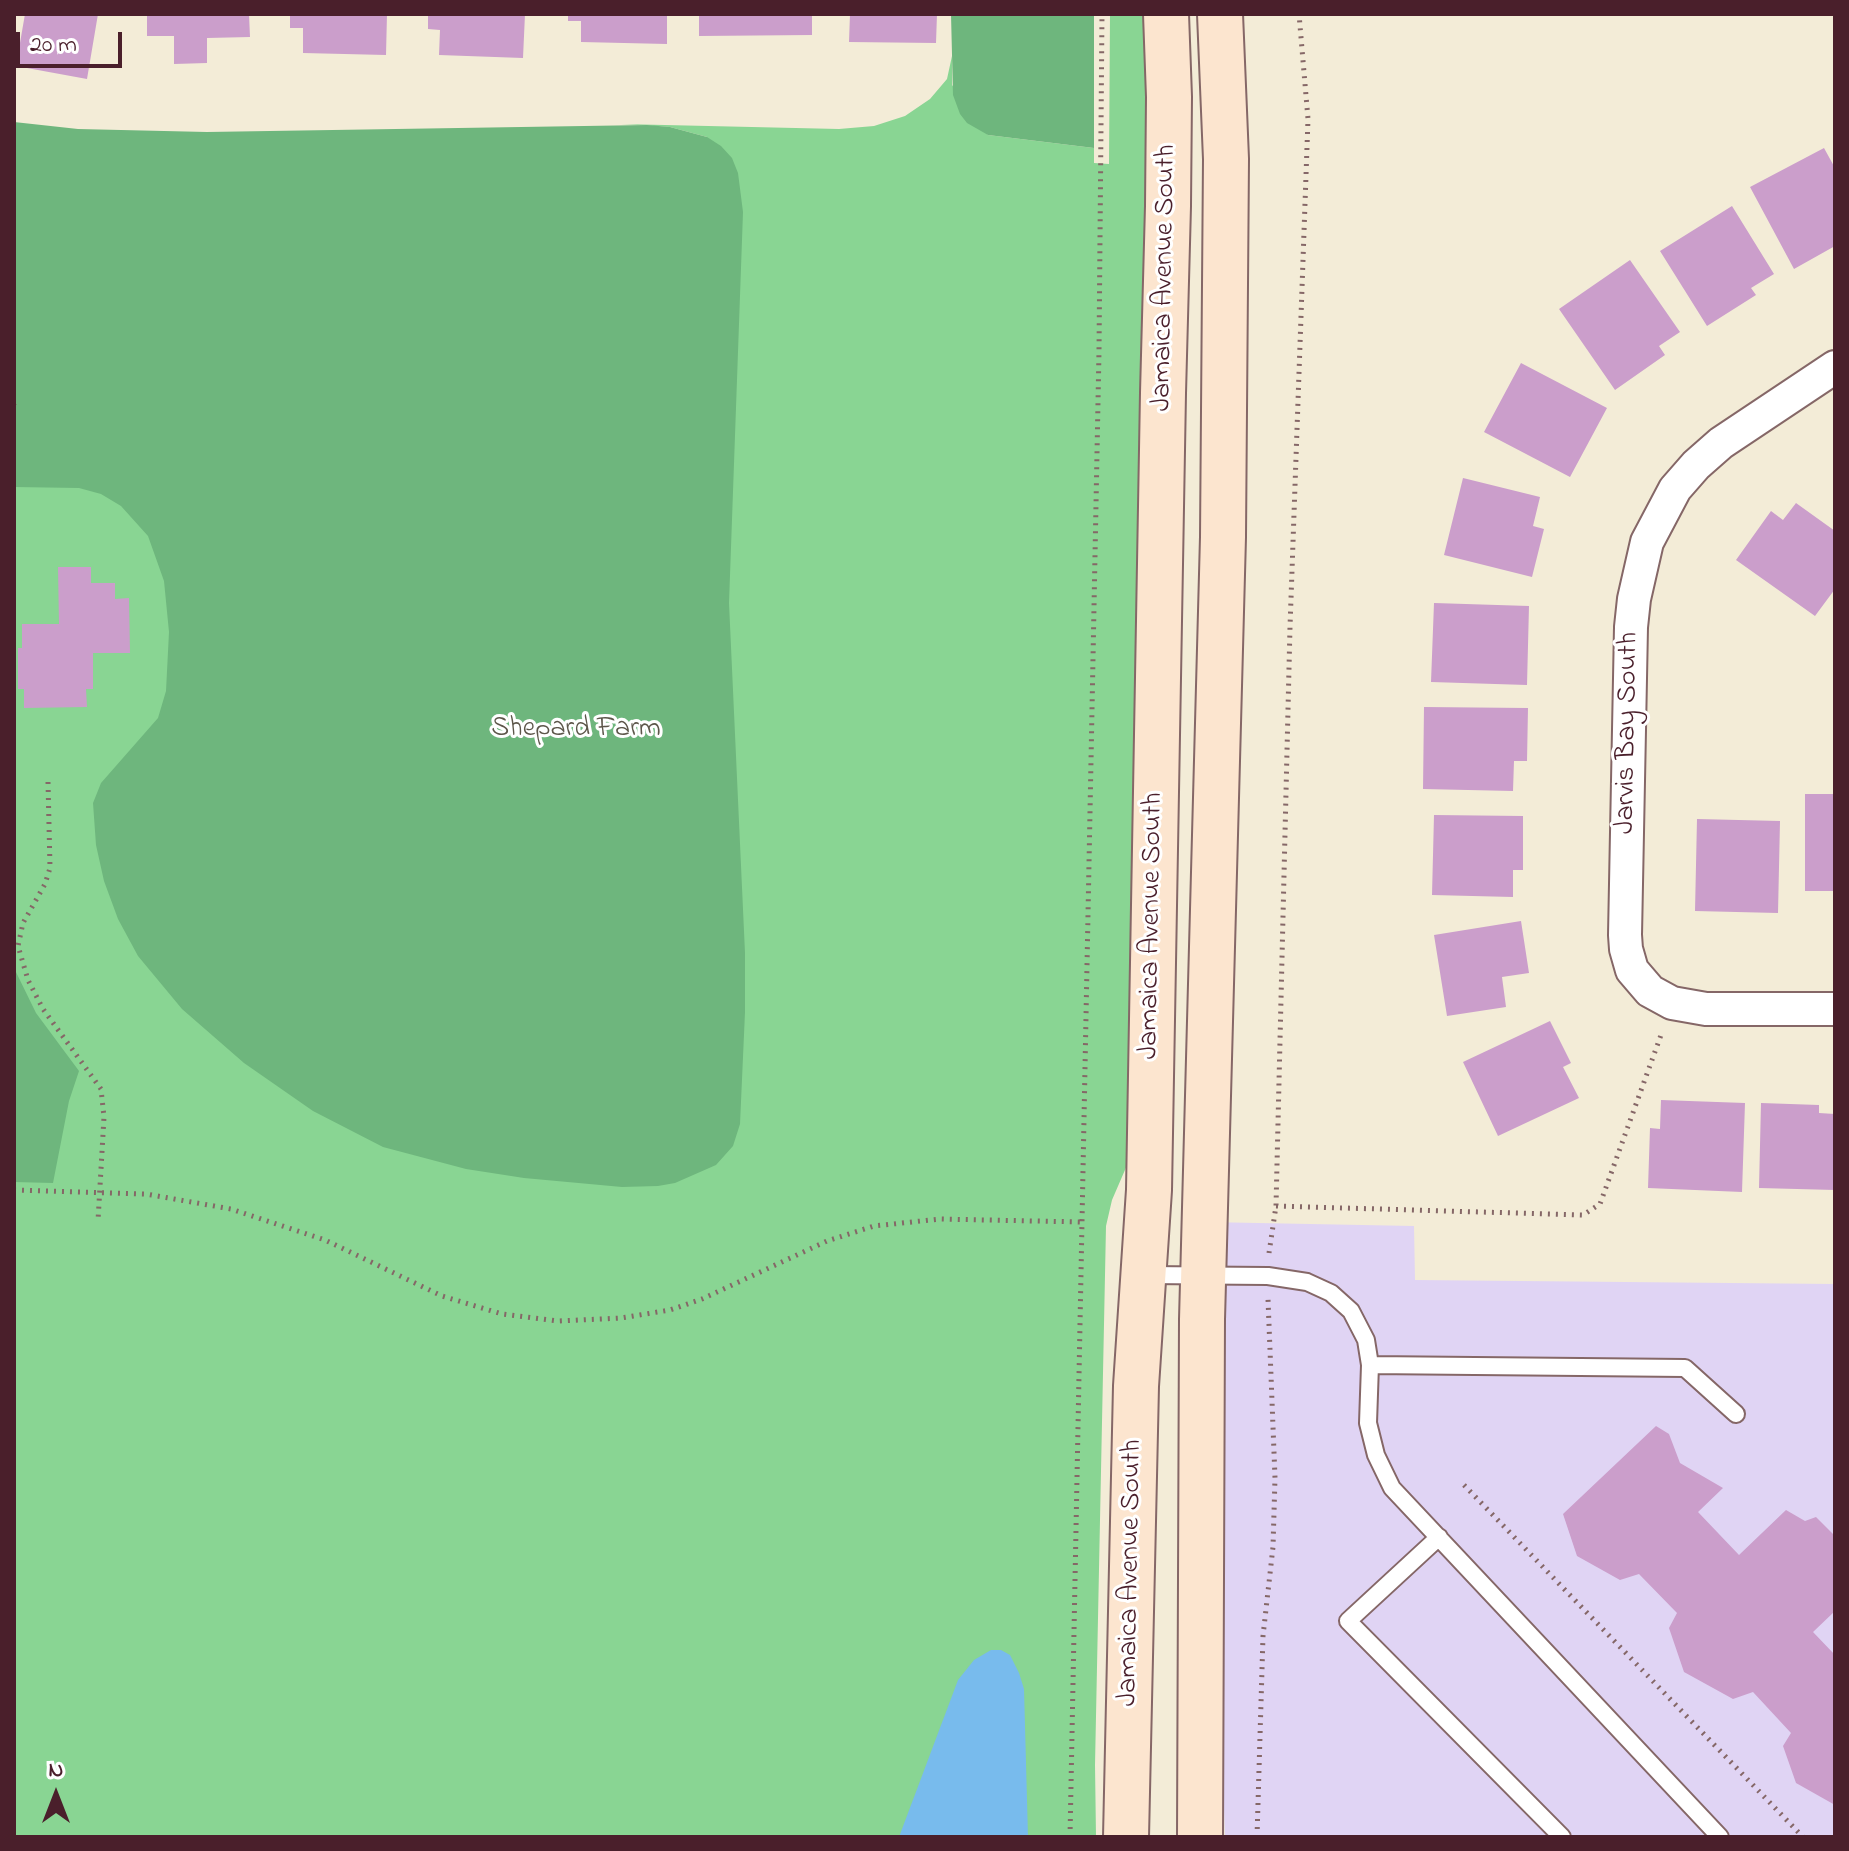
<!DOCTYPE html>
<style>
body{margin:0}
#map{position:relative;width:1849px;height:1851px;overflow:hidden;background:#f3ecd7;font-family:"Indie Flower",sans-serif}
canvas{display:block}
.frame{position:absolute;inset:0;border:16px solid #4a1f2b;pointer-events:none}
.north{position:absolute;left:16px;top:1755px;width:80px;height:80px;-webkit-text-stroke:6px #fff;paint-order:stroke;rotate:0deg;font-size:22px;font-weight:700;line-height:32px;text-align:center;color:#4a1f2b}
.north::after{content:'';display:block;margin:auto;width:28px;height:36px;background:#4a1f2b;clip-path:polygon(50% 0,100% 100%,50% 72%,0 100%)}
.scale{position:absolute;left:16px;top:32px;width:106px;height:36px;box-sizing:border-box;border:4px solid #4a1f2b;border-top:0;padding-left:10px;font-size:24px;line-height:28px;white-space:nowrap;color:#4a1f2b;-webkit-text-stroke:6px #fff;paint-order:stroke}
</style>
<div id="map">
<canvas width="1849" height="1851"></canvas>
<div class="frame"></div>
<div class="north">N</div>
<div class="scale">20 m</div>
</div>
<script>
const ctx = document.querySelector('canvas').getContext('2d');
ctx.lineJoin = 'round';
function paint(path, color) { ctx.fillStyle = color; ctx.fill(path, 'evenodd'); }
const shape = rows => new Path2D(rows.map(r => 'M' + r).join(''));
function trace(path, color, width, dash) { ctx.strokeStyle = color; ctx.lineWidth = width; ctx.lineCap = dash ? 'butt' : 'round'; ctx.setLineDash(dash || []); ctx.stroke(path); }
function drawText(font, color, halo, rows, align = 'center') {
  ctx.font = font + ' "Indie Flower",sans-serif'; ctx.lineWidth = 6; ctx.setLineDash([]); ctx.textBaseline = 'middle'; ctx.strokeStyle = halo; ctx.fillStyle = color; for (const [text, x, y, turn = 0] of rows) {
    ctx.save(); ctx.translate(x, y); ctx.rotate((+turn || 0) * Math.PI / 180); ctx.textAlign = isNaN(turn) ? turn : align; if (halo) ctx.strokeText(text, 0, 0); ctx.fillText(text, 0, 0); ctx.restore();
  }
}
paint(shape([
 [1206,1222,1414,1226,1415,1280,1835,1284,1835,1837,1225,1837,1204,1276]
]), '#e0d4f4');
paint(shape([
 [1110,14,1149,14,1131,1156,1112,1200,1106,1226,1095,1765,1096,1837,14,1837,14,160,707,137,670,127,621,124,839,129,874,126,905,116,930,99,947,79,952,56,952,85,988,135,1094,148,1094,163,1109,164]
]), '#89d593');
paint(shape([
 [951,14,1094,14,1094,148,988,135,967,123,960,114,953,95],
 [14,122,78,129,207,132,647,125,670,127,707,137,721,146,732,158,738,173,743,212,729,603,745,953,745,1012,740,1124,733,1146,716,1165,675,1183,658,1186,622,1187,524,1178,466,1169,383,1147,313,1111,244,1063,182,1009,138,956,118,919,104,881,96,845,93,803,101,783,158,718,166,691,169,632,164,581,148,536,121,506,101,494,79,488,14,487],
 [14,968,36,1013,79,1071,69,1101,53,1183,14,1182]
]), '#6eb67d');
paint(shape([
 [991,1650,1001,1650,1010,1655,1019,1673,1024,1689,1028,1837,899,1837,958,1680,974,1660]
]), '#78bbed');
paint(shape([
 [25,14,98,14,87,79,16,66],
 [147,14,249,14,250,37,207,38,207,63,174,64,174,36,147,36],
 [290,14,387,14,386,55,303,53,303,28,290,28],
 [428,14,525,14,523,58,439,55,440,30,428,29],
 [568,14,667,14,667,44,581,42,581,21,568,21],
 [699,14,812,14,812,35,699,36],
 [850,14,937,14,936,43,849,42],
 [1824,148,1835,168,1835,246,1794,269,1750,187],
 [1732,206,1774,274,1751,288,1756,295,1707,326,1660,251],
 [1630,260,1680,332,1659,346,1665,355,1615,390,1559,309],
 [1521,363,1607,408,1570,477,1484,432],
 [1463,478,1540,497,1533,526,1544,529,1532,577,1444,555],
 [1796,503,1835,531,1835,589,1815,616,1736,560,1771,511,1783,520],
 [58,567,91,567,91,583,115,583,115,599,129,598,130,653,93,653,93,689,86,689,87,707,24,708,24,689,18,689,18,648,22,648,22,624,59,624],
 [1434,603,1529,606,1527,685,1431,682],
 [1424,707,1528,708,1527,761,1514,761,1513,791,1423,789],
 [1805,794,1835,794,1835,891,1805,891],
 [1434,815,1523,816,1523,870,1513,870,1513,897,1432,895],
 [1697,819,1780,821,1778,913,1695,911],
 [1521,921,1529,973,1502,977,1506,1007,1447,1016,1434,935],
 [1550,1021,1571,1063,1563,1067,1579,1098,1498,1136,1463,1062],
 [1661,1100,1745,1103,1742,1192,1648,1188,1650,1128,1660,1129],
 [1761,1103,1819,1105,1819,1113,1835,1114,1835,1190,1759,1188],
 [1656,1426,1669,1434,1680,1463,1723,1488,1698,1512,1739,1555,1786,1510,1805,1521,1816,1517,1835,1536,1835,1611,1813,1632,1835,1655,1835,1805,1796,1783,1783,1746,1791,1733,1753,1692,1733,1699,1684,1672,1669,1628,1677,1613,1639,1574,1620,1580,1577,1556,1563,1514]
]), '#cb9ecb');
const lane = shape([
 [1145,1275,1268,1276,1307,1282,1331,1293,1351,1311,1366,1340,1370,1365,1685,1368,1736,1414],
 [1370,1365,1368,1423,1376,1455,1392,1488,1720,1837],
 [1439,1537,1348,1621,1562,1837]
]);
const street = shape([
 [1835,367,1721,443,1696,465,1675,489,1647,542,1634,599,1631,627,1625,935,1626,949,1632,970,1650,991,1672,1003,1706,1009,1835,1009]
]);
const secondary = shape([
 [1126,1837,1136,1386,1149,1190,1163,393,1168,206,1169,97,1166,14],
 [1200,1837,1202,1319,1223,537,1226,159,1220,14]
]);
trace(lane, '#856767', 20);
trace(street, '#856767', 36);
trace(secondary, '#856767', 48);
trace(shape([
 [14,404,14,405],
 [48,782,50,868,45,884,23,923,18,946,28,980,43,1009,101,1089,104,1117,98,1221],
 [14,1190,146,1194,231,1209,325,1240,442,1296,502,1314,558,1321,621,1318,670,1310,702,1299,827,1241,874,1226,940,1219,1082,1222],
 [1276,1206,1583,1215,1600,1204,1661,1035],
 [1269,1253,1276,1206,1290,627,1308,119,1299,14],
 [1464,1485,1803,1837],
 [1070,1837,1099,351,1102,14],
 [1257,1837,1263,1636,1273,1547,1275,1478,1268,1299]
]), '#856767', 5, [2, 6]);
trace(lane, '#fff', 16);
trace(street, '#fff', 32);
trace(secondary, '#fce5cf', 44);
drawText('28px', '#4a1f2b', '#fff', [
 ["Jamaica Avenue South",1166,278,-89],
 ["Jarvis Bay South",1629,733,-89],
 ["Jamaica Avenue South",1153,926,-89],
 ["Jamaica Avenue South",1132,1573,-89]
]);
drawText('28px', '#5d564a', '#fff', [
 ["Shepard Farm",576,730]
]);
</script>
